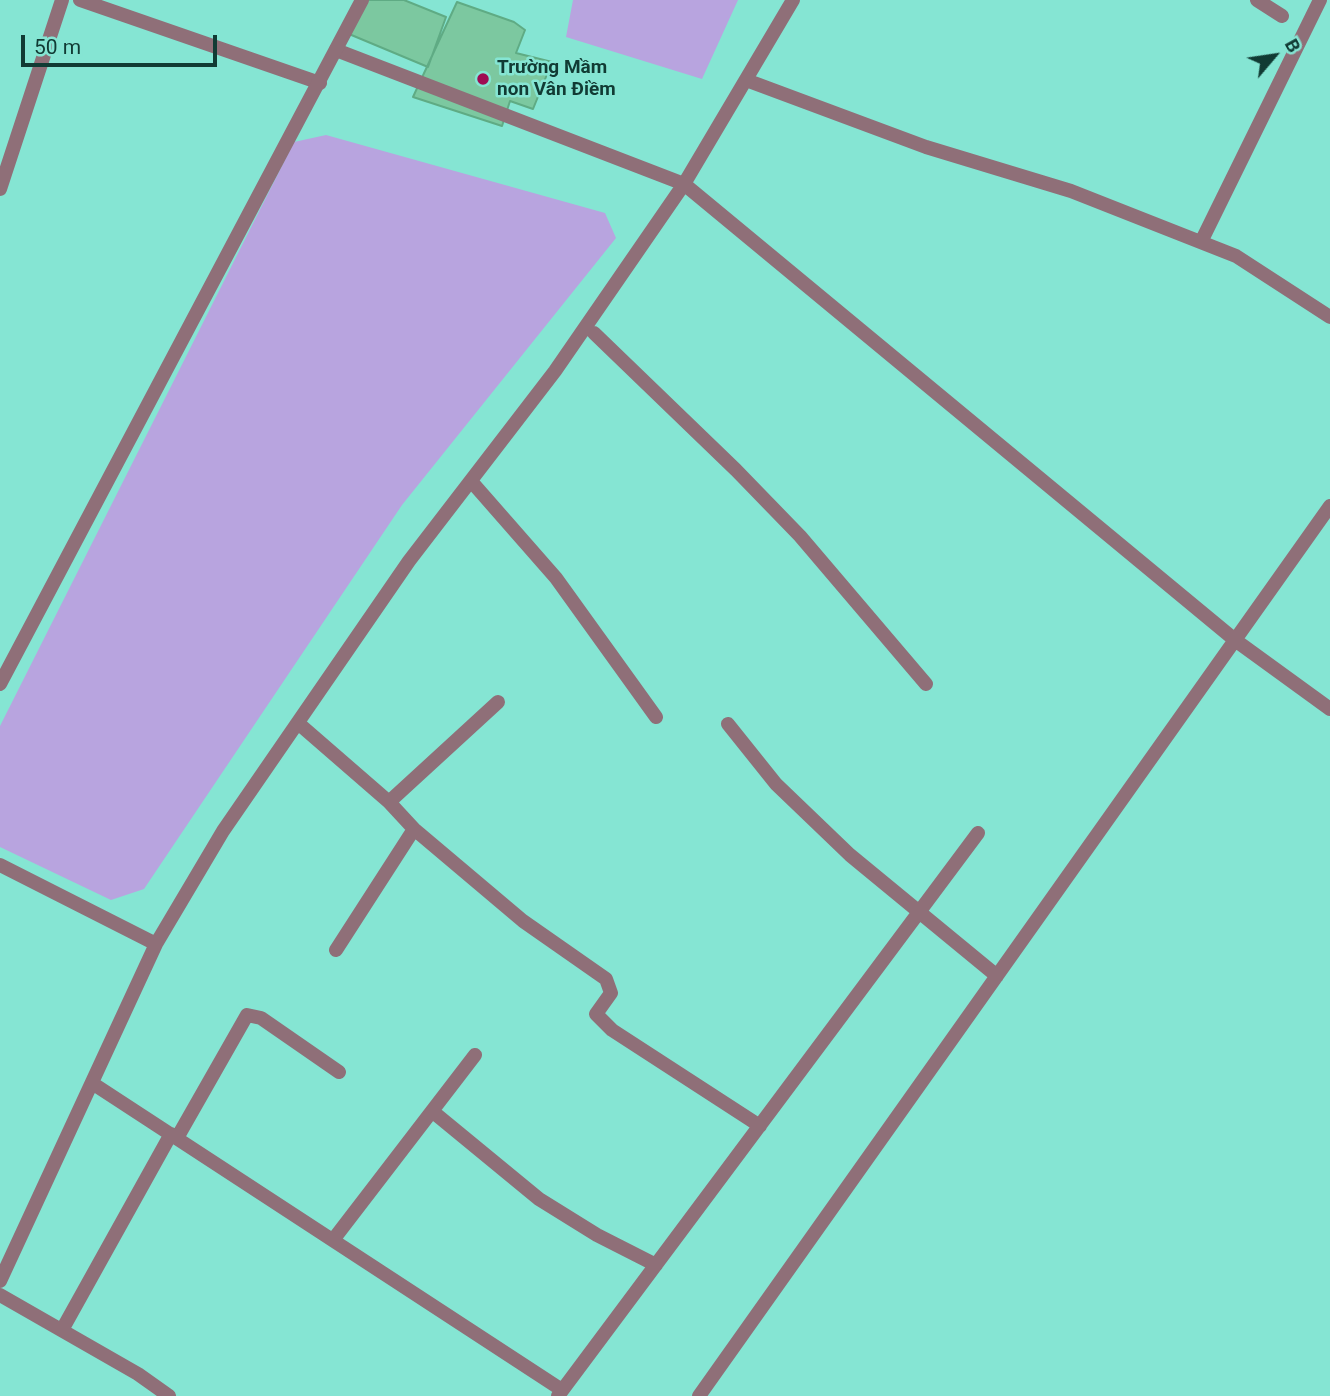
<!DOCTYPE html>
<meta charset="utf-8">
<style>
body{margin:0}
#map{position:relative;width:1330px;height:1396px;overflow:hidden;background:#85e5d3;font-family:Roboto,sans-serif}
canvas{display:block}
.north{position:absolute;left:1239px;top:21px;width:70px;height:70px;-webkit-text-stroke:5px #85e5d3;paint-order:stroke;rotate:61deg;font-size:19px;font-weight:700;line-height:28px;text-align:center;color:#113b34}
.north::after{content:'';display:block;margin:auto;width:24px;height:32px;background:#113b34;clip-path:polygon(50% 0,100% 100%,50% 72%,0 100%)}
.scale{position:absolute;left:21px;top:35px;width:196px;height:32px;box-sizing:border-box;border:4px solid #113b34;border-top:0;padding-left:9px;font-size:21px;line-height:24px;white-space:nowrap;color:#113b34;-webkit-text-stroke:5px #85e5d3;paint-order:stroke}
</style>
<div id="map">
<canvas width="1330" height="1396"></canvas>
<div class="north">B</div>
<div class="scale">50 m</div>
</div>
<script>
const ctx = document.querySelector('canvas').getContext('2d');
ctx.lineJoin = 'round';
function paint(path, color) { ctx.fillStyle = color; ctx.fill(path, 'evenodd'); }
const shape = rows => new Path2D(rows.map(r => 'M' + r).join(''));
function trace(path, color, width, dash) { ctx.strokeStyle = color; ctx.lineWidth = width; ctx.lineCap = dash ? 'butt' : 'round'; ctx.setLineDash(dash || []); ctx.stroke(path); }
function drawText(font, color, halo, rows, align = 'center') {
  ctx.font = font + ' Roboto,sans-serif'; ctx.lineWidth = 5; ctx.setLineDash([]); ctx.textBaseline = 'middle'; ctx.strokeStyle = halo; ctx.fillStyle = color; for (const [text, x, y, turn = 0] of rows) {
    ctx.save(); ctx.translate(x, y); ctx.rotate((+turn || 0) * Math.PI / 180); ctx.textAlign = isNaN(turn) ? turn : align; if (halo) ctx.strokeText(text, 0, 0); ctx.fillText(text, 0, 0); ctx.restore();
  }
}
paint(shape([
 [573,0,738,0,702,79,566,37],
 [326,135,605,213,616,238,402,505,144,889,111,900,0,847,0,726,294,142]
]), '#b8a4df');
const building = shape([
 [366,0,404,0,446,17,428,67,349,34,366,0],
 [457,2,514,22,525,30,516,53,552,62,533,109,510,101,502,126,413,97,457,2]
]);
paint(building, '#7cc8a0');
trace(building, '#5fab84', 2);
trace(shape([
 [80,0,320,83],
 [1257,0,1282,16],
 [336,50,684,184,1235,640,1330,709],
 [746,80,926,147,1071,191,1236,256,1330,317],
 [0,189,62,0],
 [1201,242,1320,0],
 [594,333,736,470,800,536,926,684],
 [471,481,556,578,656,717],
 [298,723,389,802,414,829,523,921,606,979,611,993,596,1014,612,1030,760,1126],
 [728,724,776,784,850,855,997,976],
 [389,802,498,702],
 [0,865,156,944],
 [336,950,414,829],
 [92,1083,562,1390],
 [432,1111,539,1199,597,1235,656,1265],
 [177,1138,247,1015,261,1018,339,1072],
 [333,1240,475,1055],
 [0,1281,156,944,223,831,409,561,555,371,684,184,793,0],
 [0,1295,138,1374,169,1396],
 [62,1330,171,1134],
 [558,1396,978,833],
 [699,1396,1330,506]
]), '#8f6f78', 14);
trace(shape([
 [0,684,362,0]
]), '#8f6f78', 14);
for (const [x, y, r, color] of [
 [483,79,7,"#9f0b53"]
]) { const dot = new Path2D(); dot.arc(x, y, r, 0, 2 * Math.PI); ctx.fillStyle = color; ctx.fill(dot); trace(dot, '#85e5d3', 2.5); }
drawText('bold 19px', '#113b34', '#85e5d3', [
 ["Trường Mầm",497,68],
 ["non Vân Điềm",497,90]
], 'left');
</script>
